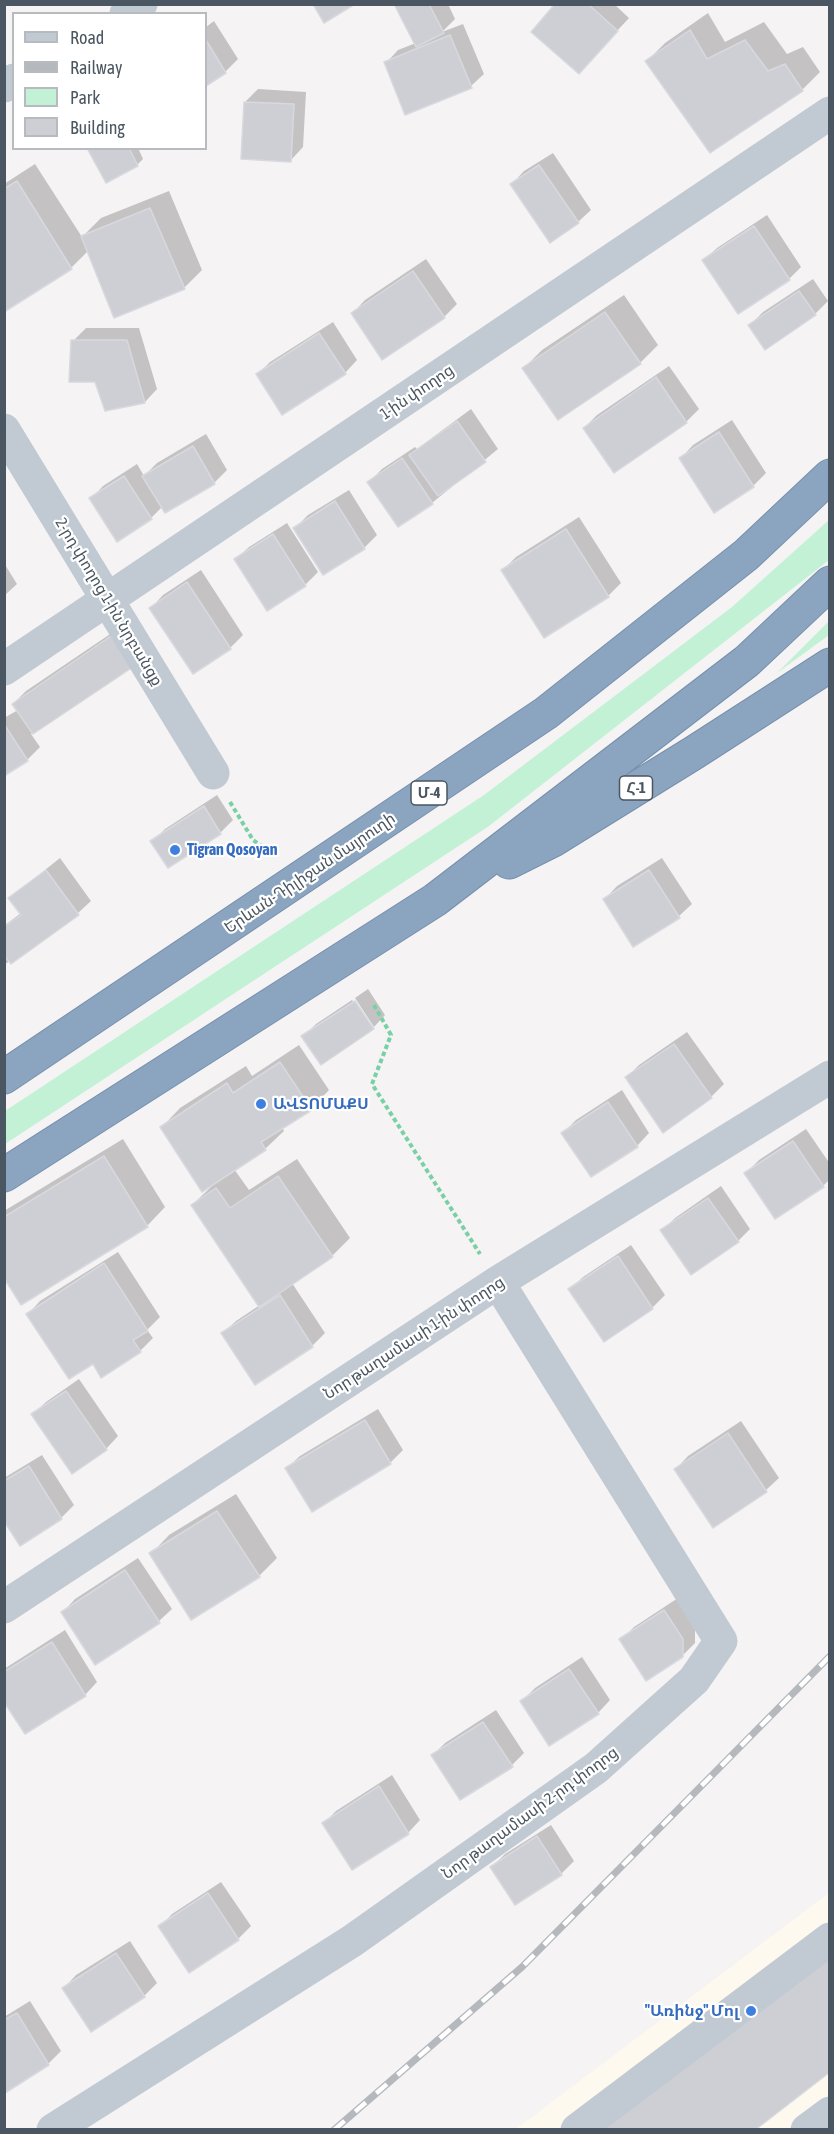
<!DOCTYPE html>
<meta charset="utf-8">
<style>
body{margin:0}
#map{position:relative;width:834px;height:2134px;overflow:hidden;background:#f5f3f3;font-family:"Asap Condensed",sans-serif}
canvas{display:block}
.frame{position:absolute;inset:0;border:6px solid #4a5661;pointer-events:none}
.legend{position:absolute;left:12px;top:12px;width:195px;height:138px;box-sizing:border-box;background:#fff;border:2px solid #b7bbc0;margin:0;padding:8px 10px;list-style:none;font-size:18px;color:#4a5661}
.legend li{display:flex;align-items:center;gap:12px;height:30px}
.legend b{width:30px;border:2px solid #b7bbc0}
</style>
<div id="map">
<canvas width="834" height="2134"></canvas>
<div class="frame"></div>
<ul class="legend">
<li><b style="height:8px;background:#c1cad2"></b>Road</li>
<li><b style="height:8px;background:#b5b8bd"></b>Railway</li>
<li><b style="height:16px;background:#c3f1d5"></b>Park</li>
<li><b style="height:16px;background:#cdcfd5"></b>Building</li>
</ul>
</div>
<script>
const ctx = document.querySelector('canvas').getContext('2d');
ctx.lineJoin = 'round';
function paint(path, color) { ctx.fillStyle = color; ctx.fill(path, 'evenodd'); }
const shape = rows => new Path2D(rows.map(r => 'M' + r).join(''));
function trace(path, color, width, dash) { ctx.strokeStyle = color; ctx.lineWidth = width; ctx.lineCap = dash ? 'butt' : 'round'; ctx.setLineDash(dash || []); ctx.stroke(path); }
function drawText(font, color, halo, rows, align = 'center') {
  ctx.font = font + ' "Asap Condensed","Noto Sans Armenian",sans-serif'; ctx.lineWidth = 4.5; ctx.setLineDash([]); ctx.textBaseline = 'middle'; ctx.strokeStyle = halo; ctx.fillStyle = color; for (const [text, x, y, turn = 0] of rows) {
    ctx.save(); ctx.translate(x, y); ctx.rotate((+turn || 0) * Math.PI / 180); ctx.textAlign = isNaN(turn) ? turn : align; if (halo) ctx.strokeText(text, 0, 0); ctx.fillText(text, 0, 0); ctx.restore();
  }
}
paint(shape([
 [829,1893,829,2129,516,2129]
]), '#fdf9ef');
paint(shape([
 [829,520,829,560,489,826,5,1144,5,1111,484,795,732,607],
 [829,621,829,635,777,673]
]), '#c3f1d5');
paint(shape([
 [396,4,448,4,455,19,442,32,463,24,484,74,471,86,386,63,398,50,416,43],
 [557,4,614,4,629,18,579,72],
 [708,13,725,42,764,22,787,54,803,47,820,72,802,90,647,61,665,43],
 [214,21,238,59,225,72,206,84,206,27],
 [258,89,306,92,303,147,291,160,245,102],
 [92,148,138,148,143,159,137,165],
 [553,153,591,210,578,222,512,184,524,171],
 [35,164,82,237,101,218,169,191,202,270,184,288,88,251,71,268,4,310,4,184],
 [767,215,801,267,789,279,704,260,717,248],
 [426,259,457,304,444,317,353,313,365,300],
 [813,279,828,301,815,314,750,325,763,312],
 [624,295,658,345,640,363,524,368,542,350],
 [333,322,357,360,345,373,258,374,270,362],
 [86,328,139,328,157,389,145,402,106,409,96,380,73,341],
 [669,366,699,409,686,422,614,471,584,428,597,415],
 [471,409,498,449,432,503,369,482,382,469,415,447,417,449],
 [732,420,766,473,753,486,681,458,693,445],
 [206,434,227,470,214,483,165,511,162,507,151,518,91,499,103,486,137,464,144,476,157,463],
 [349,490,377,535,364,548,324,573,295,528,308,515],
 [579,517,621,583,608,596,503,570,516,557],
 [287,523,318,572,305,585,236,559,249,547],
 [4,563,17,584,4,596],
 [201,570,243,635,231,647,193,672,151,608,163,595],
 [125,624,132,666,31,734,40,747,27,760,4,774,4,718,18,710,13,704,26,691],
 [217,795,233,820,220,833,168,866,152,842,165,829],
 [60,858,91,901,78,913,4,965,4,926,21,913,10,898],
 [662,858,692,904,679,916,634,945,605,899,617,886],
 [368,989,385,1015,374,1027,355,998],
 [352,1000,371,1028,303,1037,316,1024],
 [687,1032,724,1084,711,1097,627,1077,639,1065],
 [299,1045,329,1090,311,1109,282,1127,284,1131,265,1149,234,1169,249,1190,297,1159,350,1238,332,1256,292,1283,325,1333,312,1346,256,1383,223,1333,236,1321,260,1305,192,1205,211,1187,162,1127,180,1108,246,1066,252,1076],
 [622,1090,649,1133,637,1146,563,1133,576,1120],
 [806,1129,830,1164,830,1179,823,1186,746,1173,759,1160],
 [123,1139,165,1207,147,1226,4,1275,4,1211],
 [721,1186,750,1229,738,1241,662,1231,675,1218],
 [631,1245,665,1295,652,1308,570,1289,583,1277],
 [118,1252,160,1317,147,1330,153,1338,140,1351,93,1362,28,1314,40,1301],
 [79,1379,118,1436,106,1449,33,1414,46,1402],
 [378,1409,403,1450,390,1463,287,1468,300,1456],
 [741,1421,779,1478,766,1490,713,1526,676,1469,688,1456],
 [42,1455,74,1505,61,1518,4,1518,4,1478],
 [236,1494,277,1558,259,1576,151,1554,169,1535],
 [138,1558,172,1609,159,1621,96,1663,63,1612,75,1599],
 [678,1598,695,1626,695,1643,682,1656,621,1640,634,1627],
 [65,1630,97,1682,85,1695,4,1699,4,1669],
 [582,1657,610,1700,598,1713,522,1701,535,1688],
 [496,1710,524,1753,512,1765,433,1755,445,1743],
 [392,1775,420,1820,408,1833,324,1823,336,1811],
 [551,1825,574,1861,561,1874,515,1903,492,1867,505,1854],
 [221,1882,251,1926,238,1939,160,1927,172,1914],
 [130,1941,157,1983,144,1996,91,2030,64,1988,76,1975],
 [30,2001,61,2051,48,2064,5,2091,4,2017]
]), '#0003');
const building = shape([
 [313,4,355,4,324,23,313,4],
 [394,4,429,4,444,33,416,47,394,4],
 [555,4,588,4,618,31,579,74,531,32,555,4],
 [690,30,707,59,745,40,768,71,785,64,803,91,710,153,645,61,690,30],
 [450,35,472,88,405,115,384,62,450,35],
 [206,40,226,73,206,86,206,40],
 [244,102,294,104,291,162,241,159,244,102],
 [92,148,129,148,138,166,106,183,88,150,92,148],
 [539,165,579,223,550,243,510,184,539,165],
 [17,181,72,269,4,312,4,189,17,181],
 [150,208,185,289,114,318,81,236,150,208],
 [754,226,790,280,738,314,702,260,754,226],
 [413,271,445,318,382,360,351,313,413,271],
 [799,291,816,315,765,350,748,325,799,291],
 [605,312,641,364,558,420,522,368,605,312],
 [319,333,346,374,282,415,256,374,319,333],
 [71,340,127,340,145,403,105,411,95,382,69,382,71,340],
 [656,377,687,423,614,473,583,428,656,377],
 [457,421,486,462,438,496,409,455,457,421],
 [719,432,754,487,714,513,679,458,719,432],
 [193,446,215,484,165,513,142,476,193,446],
 [402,458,433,504,398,527,367,482,402,458],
 [124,476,152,519,117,542,89,498,124,476],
 [335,501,365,549,323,575,293,528,335,501],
 [566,529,609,597,544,638,501,570,566,529],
 [273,534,306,586,267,611,234,559,273,534],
 [187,582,231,649,193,674,149,608,187,582],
 [111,636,133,667,33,734,12,704,111,636],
 [4,724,28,761,4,776,4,724],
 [204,806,221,834,168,868,150,841,204,806],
 [46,870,79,915,11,964,4,955,4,927,21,915,8,898,46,870],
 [649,870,680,918,633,947,603,899,649,870],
 [355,1001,374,1029,321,1065,301,1036,355,1001],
 [674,1044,712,1098,663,1133,625,1077,674,1044],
 [280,1062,312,1110,261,1142,266,1150,202,1192,160,1127,227,1083,233,1093,280,1062],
 [608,1102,638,1147,591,1177,561,1133,608,1102],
 [793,1141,824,1187,775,1219,744,1173,793,1141],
 [104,1156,148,1227,21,1305,4,1278,4,1217,104,1156],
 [278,1176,333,1257,259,1307,191,1205,216,1188,230,1208,278,1176],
 [708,1198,739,1242,691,1275,660,1230,708,1198],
 [618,1256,653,1309,604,1342,568,1289,618,1256],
 [104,1263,148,1331,133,1340,141,1352,101,1378,93,1364,69,1379,26,1314,104,1263],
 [280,1295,313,1347,255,1385,221,1333,280,1295],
 [66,1391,107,1450,72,1474,31,1414,66,1391],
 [365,1420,391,1464,312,1512,285,1468,365,1420],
 [728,1433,767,1492,713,1528,674,1469,728,1433],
 [29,1466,62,1519,20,1546,4,1521,4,1481,29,1466],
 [217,1511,260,1577,191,1620,149,1553,217,1511],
 [125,1570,160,1623,95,1665,61,1612,125,1570],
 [664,1610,683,1639,683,1657,646,1681,619,1639,664,1610],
 [52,1642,86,1696,25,1734,4,1702,4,1672,52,1642],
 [569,1669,599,1714,549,1746,520,1701,569,1669],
 [483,1722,513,1767,460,1800,431,1755,483,1722],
 [379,1786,409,1834,352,1870,322,1823,379,1786],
 [537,1836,562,1875,515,1905,490,1867,537,1836],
 [208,1893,239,1940,189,1973,158,1926,208,1893],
 [830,1947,830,2072,755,2130,593,2130,830,1947],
 [116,1953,145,1997,91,2032,62,1988,116,1953],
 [17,2013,49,2065,5,2093,4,2020,17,2013]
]);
paint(building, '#cdcfd5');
trace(building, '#d7d9de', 1.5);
const highway = shape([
 [509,862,553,840,695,752,830,665],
 [4,1077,546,713,746,555,830,476],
 [4,1175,435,900,747,661,830,583]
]);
trace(highway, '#7690ad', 35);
trace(shape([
 [230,802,253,840,272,853],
 [374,1005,391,1035,372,1084,480,1254]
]), '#7ad0a6', 4, [4.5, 3]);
trace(shape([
 [126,14,141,4],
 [4,86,14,80],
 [4,430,213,773],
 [4,669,830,113],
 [4,1607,498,1282,830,1077],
 [53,2130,352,1941,596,1768,694,1680,721,1641,498,1282],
 [577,2130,830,1939],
 [807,2130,830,2113]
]), '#c1cad2', 33);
trace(highway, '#8ba5c1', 33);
const rail = shape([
 [334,2130,522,1967,830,1656]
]);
trace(rail, '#b5b8bd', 7);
trace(rail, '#fff', 4.5, [14]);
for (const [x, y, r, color] of [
 [175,850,6,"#3f7fe0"],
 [261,1104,6,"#3f7fe0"],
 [751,2011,6,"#3f7fe0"]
]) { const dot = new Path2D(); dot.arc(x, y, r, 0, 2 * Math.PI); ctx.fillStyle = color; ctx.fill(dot); trace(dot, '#fff', 2); }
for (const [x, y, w] of [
 [636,788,33],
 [429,793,36]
]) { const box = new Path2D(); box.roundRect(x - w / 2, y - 12, w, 24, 4.5); ctx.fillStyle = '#fff'; ctx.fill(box); trace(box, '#4a5661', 1.5); }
drawText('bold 15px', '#4a5661', null, [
 ["Հ-1",636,788],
 ["Մ-4",429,793]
]);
drawText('16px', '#4a5661', '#fff', [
 ["1-ին փողոց",417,392,-34],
 ["2-րդ փողոց 1-ին նրբանցք",109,602,59],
 ["Երևան-Դիլիջան մայրուղի",310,873,-34],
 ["Նոր թաղամասի 1-ին փողոց",414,1338,-33],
 ["Նոր թաղամասի 2-րդ փողոց",530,1813,-36]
]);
drawText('bold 16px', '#366cbe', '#fff', [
 ["Tigran Qosoyan",187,850],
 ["ԱՎՏՈՄԱՔՍ",273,1104],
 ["\"Առինջ\" Մոլ",739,2011,"right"]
], 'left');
</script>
